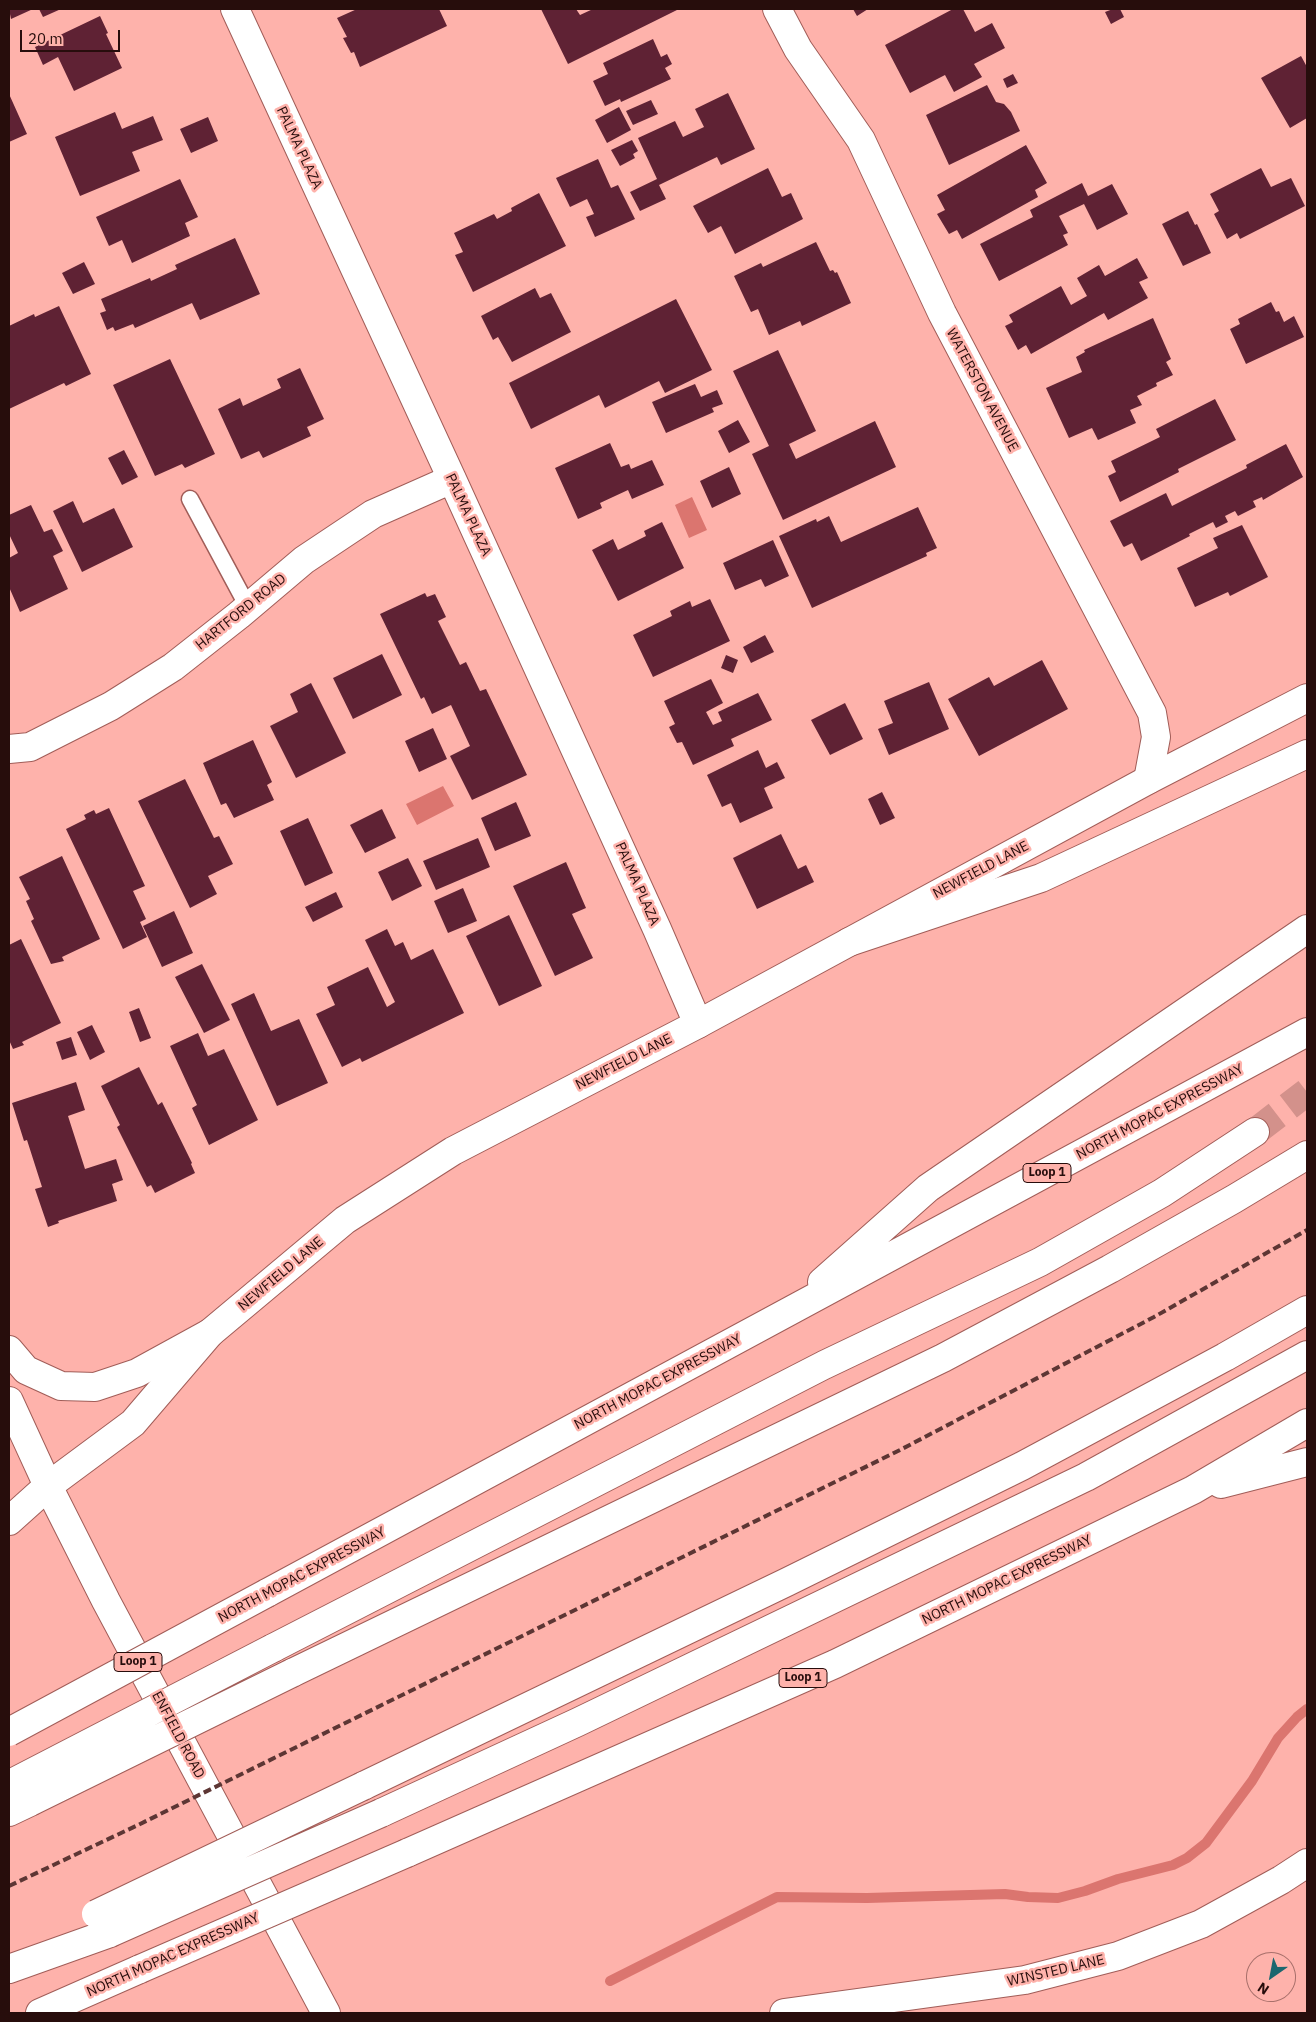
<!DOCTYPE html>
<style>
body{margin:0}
#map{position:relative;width:1316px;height:2022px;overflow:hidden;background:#feb2ab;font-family:"IBM Plex Sans",sans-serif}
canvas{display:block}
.frame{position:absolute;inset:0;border:10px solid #270d0c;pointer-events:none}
.north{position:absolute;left:1246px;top:1952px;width:50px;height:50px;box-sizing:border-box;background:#feb2ab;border:1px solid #a8706b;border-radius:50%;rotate:213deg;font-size:14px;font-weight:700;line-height:20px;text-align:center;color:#270d0c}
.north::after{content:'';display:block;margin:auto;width:18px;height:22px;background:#1b676f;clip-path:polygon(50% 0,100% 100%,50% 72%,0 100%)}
.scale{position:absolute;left:20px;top:30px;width:100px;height:22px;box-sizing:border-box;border:2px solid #270d0c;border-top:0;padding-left:6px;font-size:15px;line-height:18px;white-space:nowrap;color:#270d0c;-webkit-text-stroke:4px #feb2ab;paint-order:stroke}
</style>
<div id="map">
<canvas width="1316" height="2022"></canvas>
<div class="frame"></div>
<div class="north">N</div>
<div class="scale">20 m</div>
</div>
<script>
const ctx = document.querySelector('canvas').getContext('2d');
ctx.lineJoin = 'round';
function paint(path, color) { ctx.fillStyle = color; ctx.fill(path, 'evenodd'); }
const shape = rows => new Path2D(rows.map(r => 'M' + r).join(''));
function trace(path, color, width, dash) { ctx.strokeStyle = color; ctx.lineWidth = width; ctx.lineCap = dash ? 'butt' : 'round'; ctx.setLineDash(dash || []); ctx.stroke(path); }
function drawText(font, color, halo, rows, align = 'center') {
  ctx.font = font + ' "IBM Plex Sans",sans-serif'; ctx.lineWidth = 5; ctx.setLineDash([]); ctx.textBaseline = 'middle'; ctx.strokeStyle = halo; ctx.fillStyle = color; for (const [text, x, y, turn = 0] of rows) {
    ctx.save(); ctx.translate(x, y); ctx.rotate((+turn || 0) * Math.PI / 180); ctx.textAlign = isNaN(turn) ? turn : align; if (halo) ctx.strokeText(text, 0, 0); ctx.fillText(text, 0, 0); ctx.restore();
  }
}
paint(shape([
 [692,497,707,530,689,538,675,505],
 [443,786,454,806,417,825,406,804]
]), '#db756f');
trace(shape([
 [610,1981,777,1897,867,1898,1005,1894,1028,1897,1058,1898,1085,1891,1118,1879,1173,1865,1187,1858,1206,1843,1252,1781,1278,1738,1297,1717,1307,1709]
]), '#db756f', 10);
paint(shape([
 [9,9,33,9,11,19],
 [39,9,61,9,43,17],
 [357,9,439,9,447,26,360,67,354,52,351,53,350,51,343,38,347,37,337,18],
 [541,9,576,9,580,15,593,9,679,9,568,64],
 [853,9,868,9,857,16],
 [953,9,963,9,975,32,992,23,1005,48,974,64,982,77,954,92,945,75,910,93,885,45],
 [1113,9,1120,9,1124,17,1111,24,1105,12],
 [100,16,108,33,106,34,122,68,74,91,58,57,43,65,35,47],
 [653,39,661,57,667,54,672,64,665,68,671,79,621,102,620,99,605,106,593,81,608,74,603,63],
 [1301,56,1307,67,1307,118,1290,128,1261,78],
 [1013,74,1018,83,1007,88,1003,79],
 [987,85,996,102,1004,104,1011,112,1020,131,949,165,926,115],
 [728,93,755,149,721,165,717,157,659,185,666,199,640,211,630,192,657,179,638,138,675,121,683,137,704,127,695,109],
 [9,94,27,134,9,142],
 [651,100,658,114,633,125,626,111],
 [619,107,631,130,607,143,595,120],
 [115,112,122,129,153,116,163,140,132,152,140,171,80,196,55,137],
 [208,117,218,141,191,153,180,129],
 [632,140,638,151,633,154,635,158,620,166,611,150],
 [1026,145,1047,183,1035,190,1038,197,962,239,957,230,949,234,937,214,945,210,937,195],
 [598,159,611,188,618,185,635,219,595,237,586,217,594,214,587,199,570,207,556,178],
 [768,168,782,197,791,193,803,219,735,254,721,226,708,233,693,206],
 [1261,168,1271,187,1291,178,1305,206,1240,239,1237,233,1227,239,1214,214,1219,211,1210,194],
 [180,179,198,217,185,223,190,236,132,263,122,240,109,246,96,217],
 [1082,183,1088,196,1112,184,1128,214,1097,230,1084,204,1059,216,1068,233,1063,235,1068,245,999,281,980,244,1033,217,1030,210],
 [539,193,566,246,473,292,455,255,463,252,454,233,494,214,497,219,512,211,511,208],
 [1188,211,1195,225,1197,224,1211,253,1183,266,1162,224],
 [235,238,260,294,200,320,192,303,135,328,133,324,115,331,113,327,107,330,100,313,106,311,101,299,150,278,151,281,177,269,175,265],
 [816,242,830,271,833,270,835,273,837,272,851,303,802,326,800,321,769,335,758,309,751,312,734,276,761,263,763,267],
 [1137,258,1148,278,1139,282,1148,298,1108,320,1104,313,1031,354,1026,345,1018,350,1005,326,1013,322,1009,315,1061,286,1071,305,1087,296,1077,278,1099,265,1105,276],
 [84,262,95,284,73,294,62,273],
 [535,288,540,298,551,293,571,332,512,362,498,337,493,340,481,316],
 [676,299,712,370,665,393,659,381,605,408,599,395,531,429,509,383],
 [1271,302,1276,312,1279,311,1284,322,1294,316,1304,337,1246,364,1230,329,1240,324,1238,319],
 [59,306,91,374,66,386,64,383,9,409,9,326,34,314,35,317],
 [1153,318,1171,359,1166,362,1173,375,1156,383,1157,386,1137,396,1142,405,1130,410,1136,423,1098,440,1092,428,1069,438,1046,388,1082,372,1076,357,1085,352,1084,350],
 [778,350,816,431,789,444,796,459,875,421,896,467,783,520,752,454,769,446,733,371],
 [170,359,215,454,185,468,182,464,155,476,113,385],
 [300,368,324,419,307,427,311,436,263,458,259,451,241,459,218,409,240,398,243,406,281,388,277,379],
 [695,384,701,397,717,390,723,404,712,408,714,412,666,433,652,402],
 [1215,399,1236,440,1178,469,1179,472,1120,502,1108,476,1116,472,1111,461,1160,437,1156,429],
 [738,420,750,442,729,453,718,431],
 [610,443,621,467,629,464,631,469,652,460,664,485,632,499,628,490,600,503,602,508,578,519,555,468],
 [1286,444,1303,477,1263,500,1262,497,1253,501,1256,507,1238,516,1235,511,1225,516,1228,522,1216,528,1213,522,1189,534,1190,536,1141,561,1132,543,1124,547,1123,546,1110,521,1166,493,1172,506,1247,468,1246,465],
 [124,450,138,477,122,485,108,458],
 [729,467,741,494,712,508,700,481],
 [73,501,83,523,114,508,133,547,82,572,53,511],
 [31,505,44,532,52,529,63,551,53,556,68,589,20,612,9,587,9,558,18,553,9,534,9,515],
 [918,507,937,548,926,553,927,556,812,608,779,536,816,519,817,522,829,516,841,542],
 [662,522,684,568,618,601,592,550,613,539,618,550,646,536,644,531],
 [1242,525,1268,577,1230,596,1228,592,1195,607,1177,568,1218,548,1213,538],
 [773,540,789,576,765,587,761,579,735,590,723,563],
 [425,593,427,597,435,594,446,617,438,621,460,665,466,662,480,691,486,689,527,775,472,800,450,756,470,746,451,705,432,714,424,697,421,699,380,614],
 [710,599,730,641,653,677,633,635,672,616,670,611,690,601,692,607],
 [765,635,774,652,751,663,743,647],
 [382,654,402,695,353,719,333,678],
 [726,655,738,660,733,673,721,668],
 [1042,660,1068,709,979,756,948,699,989,677,994,686],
 [711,679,723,703,706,712,713,725,722,721,718,712,758,693,772,720,731,739,734,746,693,765,682,742,677,743,669,727,675,724,664,701],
 [929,682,949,729,889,755,878,729,893,723,884,701],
 [311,683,346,753,296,778,270,726,298,712,290,694],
 [845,703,863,739,830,755,811,720],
 [433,728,447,759,419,772,405,741],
 [253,740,272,782,267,785,274,800,234,818,226,803,221,805,203,763],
 [758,750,766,768,777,762,785,778,764,788,773,808,740,823,731,803,722,807,707,775],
 [185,779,214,838,219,836,233,864,208,876,217,894,190,908,138,801],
 [882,792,895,818,880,825,868,799],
 [516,802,531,836,495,851,481,818],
 [109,808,145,886,133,891,146,919,140,922,147,937,123,949,66,829,86,819,84,815,94,810,96,814],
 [382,809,396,838,365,853,350,825],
 [308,818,333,873,305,886,280,831],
 [781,834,798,869,806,865,814,882,757,909,733,858],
 [478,838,490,867,436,890,423,861],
 [62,856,100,939,62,957,64,961,51,964,31,921,34,919,26,901,30,899,19,877],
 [408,858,422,886,392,901,378,872],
 [566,862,586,908,572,914,593,958,555,976,513,886],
 [463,888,477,921,448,933,434,901],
 [336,892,343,907,313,922,305,907],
 [174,911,193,953,162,967,143,926],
 [509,915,542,986,499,1006,466,936],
 [387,929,395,946,403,942,411,960,433,949,464,1013,362,1062,360,1058,342,1067,316,1014,335,1005,327,987,368,967,387,1007,395,1002,365,940],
 [21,939,61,1023,22,1042,24,1045,13,1049,9,1040,9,945],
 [202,964,230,1020,204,1033,175,977],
 [254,993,271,1031,299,1019,328,1083,277,1106,231,1004],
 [139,1008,151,1038,140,1042,129,1012],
 [92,1025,105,1052,90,1060,77,1032],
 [198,1033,208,1056,224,1049,258,1120,209,1145,192,1108,197,1105,170,1046],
 [71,1037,77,1055,62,1060,56,1042],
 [139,1067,158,1105,162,1102,192,1163,191,1164,195,1173,155,1193,151,1185,147,1187,117,1127,120,1125,101,1086],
 [76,1082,85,1110,68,1116,85,1169,116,1159,123,1180,112,1184,117,1201,58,1221,59,1223,48,1227,35,1189,42,1187,27,1140,24,1141,12,1103]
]), '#5f2234');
trace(shape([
 [1255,1132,1307,1092]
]), '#d3918b', 28, [28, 14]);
const lane = shape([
 [190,499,248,607]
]);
const street = shape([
 [235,9,452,479,657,929,698,1024],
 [777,9,798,49,861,140,942,313,1152,713,1156,737,1148,780],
 [9,749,30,747,111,706,173,667,239,615,304,560,373,514,452,479]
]);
const secondary = shape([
 [9,1521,48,1486,133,1423,210,1333,345,1220,453,1151,698,1024,1148,780,1307,698],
 [784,2013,1025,1980,1118,1956,1201,1924,1281,1880,1307,1863]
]);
const primary = shape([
 [9,1350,26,1370,61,1386,95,1387,137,1373,210,1333],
 [9,1401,48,1486,106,1601,326,2013]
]);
const highway = shape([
 [849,942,1041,878,1307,754],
 [822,1282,928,1188,1307,929],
 [1221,1484,1307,1462],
 [267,1593,1307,1032],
 [273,1648,824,1365,1040,1262,1162,1193,1255,1132],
 [292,1673,943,1358,1110,1269,1234,1199,1307,1155],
 [363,1786,787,1582,1022,1466,1225,1357,1307,1310],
 [9,1812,30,1802],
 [381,1813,578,1722,1086,1477,1307,1355],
 [407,1853,835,1664,1193,1490,1307,1423],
 [9,1969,110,1933],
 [40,2013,140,1969]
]);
trace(lane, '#a15d58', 19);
trace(street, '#a15d58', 30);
trace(secondary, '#a15d58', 30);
trace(primary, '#a15d58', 30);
trace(highway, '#a15d58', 30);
trace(lane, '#fff', 16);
trace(street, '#fff', 28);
trace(secondary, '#fff', 28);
trace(primary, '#fff', 28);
trace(highway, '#fff', 28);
trace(shape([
 [9,1886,138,1825,900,1450,1154,1317,1307,1230]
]), '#5d3634', 4, [8, 4]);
const highwayBridge = shape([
 [9,1732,267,1593],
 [12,1783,273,1648],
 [30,1802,292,1673],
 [96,1914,363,1786],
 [110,1933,381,1813],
 [140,1969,407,1853]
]);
trace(highwayBridge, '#a15d58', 30, []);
trace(highwayBridge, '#fff', 28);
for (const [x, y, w] of [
 [1047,1173,48],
 [138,1662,48],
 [803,1678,48]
]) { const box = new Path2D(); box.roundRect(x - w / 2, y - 9.5, w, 19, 4); ctx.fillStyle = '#feb2ab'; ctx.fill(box); trace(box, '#270d0c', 1); }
drawText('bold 12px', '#270d0c', null, [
 ["Loop 1",1047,1173],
 ["Loop 1",138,1662],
 ["Loop 1",803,1678]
]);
drawText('14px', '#270d0c', '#feb2ab', [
 ["PALMA PLAZA",299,148,65],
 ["WATERSTON AVENUE",982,390,62],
 ["PALMA PLAZA",468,515,65],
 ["HARTFORD ROAD",241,612,-39],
 ["NEWFIELD LANE",981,870,-28],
 ["PALMA PLAZA",637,884,66],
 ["NEWFIELD LANE",624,1062,-27],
 ["NORTH MOPAC EXPRESSWAY",1160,1112,-28],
 ["NEWFIELD LANE",281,1274,-40],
 ["NORTH MOPAC EXPRESSWAY",658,1382,-28],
 ["NORTH MOPAC EXPRESSWAY",302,1575,-28],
 ["NORTH MOPAC EXPRESSWAY",1007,1580,-26],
 ["ENFIELD ROAD",178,1735,62],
 ["NORTH MOPAC EXPRESSWAY",173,1955,-24],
 ["WINSTED LANE",1056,1971,-13]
]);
</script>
